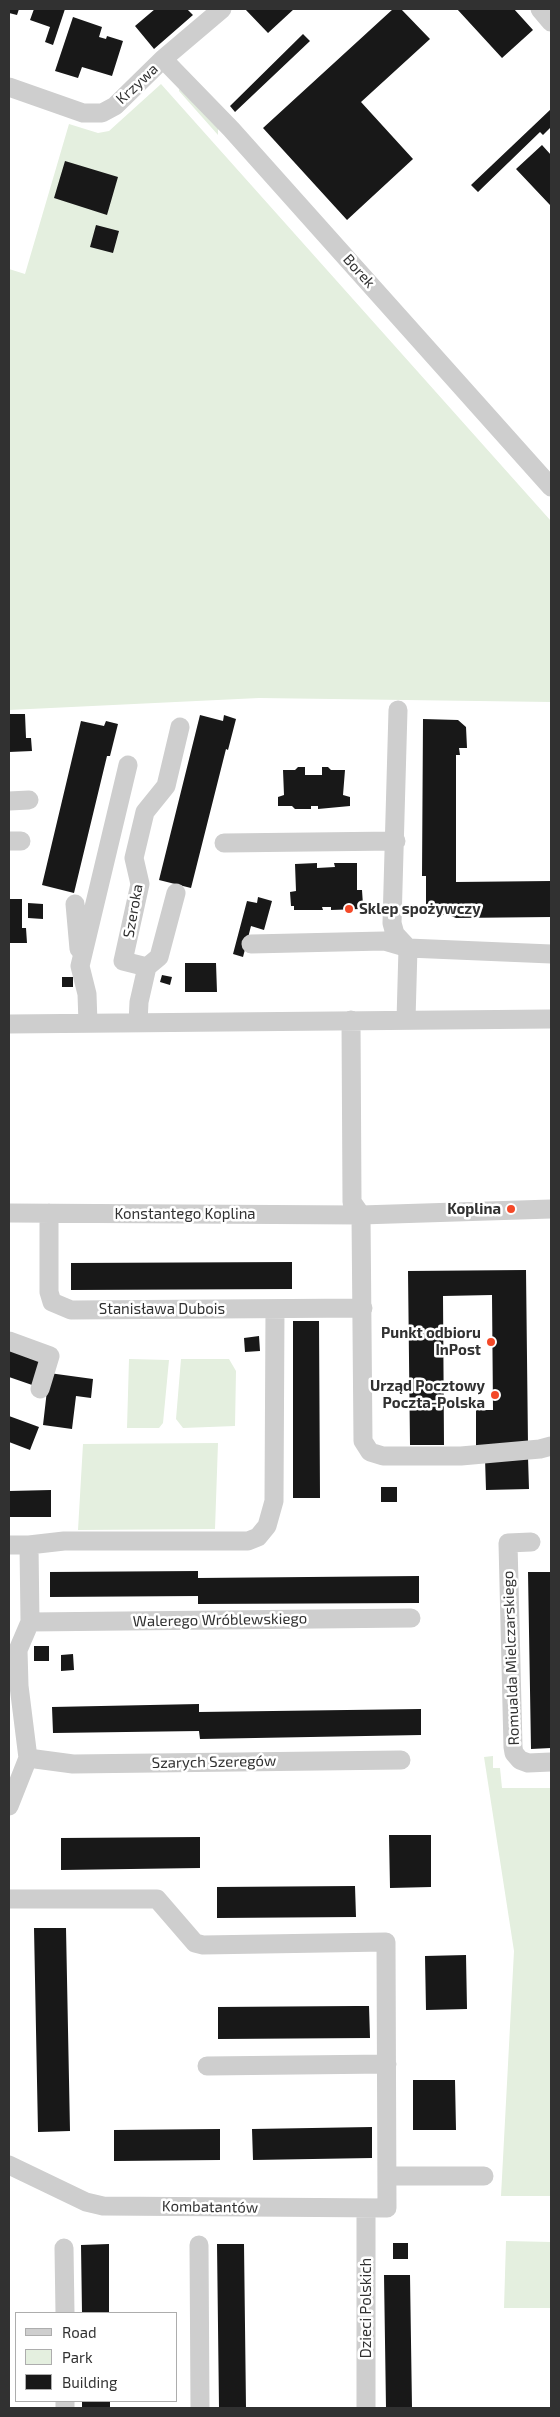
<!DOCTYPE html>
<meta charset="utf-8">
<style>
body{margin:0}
#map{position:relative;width:560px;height:2417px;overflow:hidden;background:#fff;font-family:"Exo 2",sans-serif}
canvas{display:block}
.frame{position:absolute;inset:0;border:10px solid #313131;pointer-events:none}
.legend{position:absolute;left:15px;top:2312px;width:162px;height:90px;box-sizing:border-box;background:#fff;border:1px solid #adadad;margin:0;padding:6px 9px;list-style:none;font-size:15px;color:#313131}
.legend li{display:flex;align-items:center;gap:10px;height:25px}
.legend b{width:25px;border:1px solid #adadad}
</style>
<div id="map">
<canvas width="560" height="2417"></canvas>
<div class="frame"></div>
<ul class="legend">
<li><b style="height:6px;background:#cecece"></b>Road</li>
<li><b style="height:14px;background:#e4efdf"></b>Park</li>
<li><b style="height:14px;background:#181818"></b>Building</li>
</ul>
</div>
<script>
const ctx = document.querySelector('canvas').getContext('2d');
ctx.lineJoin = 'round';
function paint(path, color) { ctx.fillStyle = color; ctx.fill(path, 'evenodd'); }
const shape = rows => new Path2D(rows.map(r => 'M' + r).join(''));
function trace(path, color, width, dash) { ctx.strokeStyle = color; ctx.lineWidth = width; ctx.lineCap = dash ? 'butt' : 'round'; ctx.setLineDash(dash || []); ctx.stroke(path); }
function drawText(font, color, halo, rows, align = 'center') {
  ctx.font = font + ' "Exo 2",sans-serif'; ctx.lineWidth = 5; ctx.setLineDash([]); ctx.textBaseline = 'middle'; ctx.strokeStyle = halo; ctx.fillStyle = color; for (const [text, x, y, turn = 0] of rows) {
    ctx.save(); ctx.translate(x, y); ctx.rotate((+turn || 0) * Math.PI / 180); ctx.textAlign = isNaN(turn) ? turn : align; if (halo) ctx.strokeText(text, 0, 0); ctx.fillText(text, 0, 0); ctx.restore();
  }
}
paint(shape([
 [161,84,551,521,551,702,259,698,9,710,9,269,25,274,69,124,98,133,109,131],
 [179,89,218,125,218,135,179,91],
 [129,1359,169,1360,163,1423,159,1428,127,1428],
 [181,1359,229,1359,236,1371,235,1426,183,1428,176,1419],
 [218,1443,215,1529,78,1530,83,1444],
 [493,1756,493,1768,500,1768,502,1788,551,1788,551,2196,501,2196,514,1951,484,1757],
 [506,2241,551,2242,551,2308,504,2308]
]), '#e4efdf');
paint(shape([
 [9,9,19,9,17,15,9,13],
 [34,9,65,9,53,45,45,42,50,27,30,20],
 [155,9,187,9,193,15,154,49,135,26],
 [245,9,294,9,268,33],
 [393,9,401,9,430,39,361,102,413,159,347,220,263,128],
 [457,9,514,9,533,30,502,58],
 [73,17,102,27,99,37,106,39,107,36,123,41,112,76,82,67,78,78,55,71],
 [303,34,310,41,235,112,230,106],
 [551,109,551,127,543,135,540,132,478,192,471,185],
 [542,145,551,155,550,205,516,169],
 [65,161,118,177,107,215,54,198],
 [96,225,119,231,113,253,90,247],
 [9,714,25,714,26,738,31,738,32,751,9,752],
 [200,715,223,721,224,715,236,719,228,750,226,749,191,888,159,880],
 [423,719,458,720,466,727,467,748,459,748,460,755,456,755,456,882,551,881,551,917,456,918,449,915,426,915,426,876,422,876],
 [81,721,104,726,106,721,118,724,110,756,107,756,74,893,42,885],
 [298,767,305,767,305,775,322,775,322,767,328,767,331,770,345,770,343,795,350,797,350,806,318,809,318,806,311,806,311,809,295,809,292,806,278,806,278,797,284,795,283,770,295,770],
 [317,863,317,868,335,867,334,863,357,863,357,890,362,890,363,905,360,905,360,909,331,910,331,907,322,907,323,910,294,910,294,906,291,906,290,892,296,891,295,864],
 [258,897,272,901,264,930,251,926,243,957,233,954,247,901,257,903],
 [9,899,22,899,22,928,26,928,27,943,9,943],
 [28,903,43,904,43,919,28,918],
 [185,963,216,963,217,992,185,992],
 [162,975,172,977,170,985,160,982],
 [62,977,73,977,73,987,62,987],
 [292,1262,292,1289,71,1290,71,1263],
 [526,1270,528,1445,476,1446,476,1410,493,1410,492,1295,443,1296,444,1445,410,1445,408,1271],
 [293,1321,319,1321,320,1498,293,1498],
 [259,1336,260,1351,245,1352,244,1338],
 [9,1349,43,1361,35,1386,9,1377],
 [49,1373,93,1379,91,1398,76,1396,72,1429,43,1425],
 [9,1416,39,1427,30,1450,9,1442],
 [528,1457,529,1489,486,1490,485,1458],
 [381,1487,397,1487,397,1502,381,1502],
 [51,1490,51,1517,9,1517,9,1491],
 [198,1571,198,1578,419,1576,419,1603,198,1604,198,1596,50,1597,50,1572],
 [528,1572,551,1572,551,1748,531,1749],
 [34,1646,49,1646,49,1661,34,1661],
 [73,1654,74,1670,61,1671,61,1655],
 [199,1704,199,1712,421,1709,421,1735,200,1739,199,1731,53,1733,52,1707],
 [389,1835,431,1835,431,1887,390,1888],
 [200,1837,200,1868,61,1870,61,1838],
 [355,1886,356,1917,217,1918,217,1887],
 [34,1928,66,1928,70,2131,38,2132],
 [466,1955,467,2009,426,2010,425,1956],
 [356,2006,369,2006,370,2038,218,2039,218,2007],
 [413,2080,455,2080,456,2130,413,2130],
 [372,2127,372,2158,253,2160,252,2129],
 [220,2129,220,2160,114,2161,114,2130],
 [393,2243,408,2243,408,2259,393,2259],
 [109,2244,109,2313,82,2313,81,2245],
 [217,2244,244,2244,246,2408,219,2408],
 [384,2275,410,2275,412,2408,386,2408],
 [82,2401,110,2401,110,2408,82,2408]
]), '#181818');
trace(shape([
 [540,9,551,22],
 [163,59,231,129,551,487],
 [9,87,83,113,102,113,115,106,163,59,222,9],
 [398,710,392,923,395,934,408,948,406,1020],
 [9,801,29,800],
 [9,841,21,841],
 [224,843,396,841],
 [75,904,79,949],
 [251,944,384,941,408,948,551,954],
 [147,967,123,961,140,884,134,858,145,812,166,786,180,727],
 [351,1020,352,1202,361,1215],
 [88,1023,87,994,80,966,128,765],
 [138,1023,139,1002,147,967,159,957,176,893],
 [9,1024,551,1019],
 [9,1213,361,1215,551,1209],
 [49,1213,49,1292,52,1302,71,1310,363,1308],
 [361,1215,363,1441,370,1452,383,1456,461,1456,540,1449,551,1446],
 [9,1341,50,1356,40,1389],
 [531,1542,508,1543,513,1747,514,1753,520,1760,528,1763,551,1762],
 [9,1545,29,1545,30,1622,18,1650,19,1686,28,1758,9,1806],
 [29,1545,64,1541,248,1541,258,1537,267,1526,274,1501,275,1309],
 [30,1622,411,1618],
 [28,1758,73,1764,401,1760],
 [9,1899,157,1899,195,1943,203,1945,386,1942,387,2208,103,2206,86,2202,9,2165],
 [207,2066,387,2064],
 [387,2176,484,2176],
 [366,2208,366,2408],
 [199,2245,200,2408],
 [64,2248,65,2313],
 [65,2401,65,2408]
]), '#cecece', 19);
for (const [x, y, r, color] of [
 [349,909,5,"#f44928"],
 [511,1209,5,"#f44928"],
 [491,1342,5,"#f44928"],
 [495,1395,5,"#f44928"]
]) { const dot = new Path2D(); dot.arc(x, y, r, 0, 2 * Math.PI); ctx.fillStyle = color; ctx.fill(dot); trace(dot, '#fff', 2); }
drawText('15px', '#313131', '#fff', [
 ["Krzywa",137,84,-43],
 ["Borek",359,271,48],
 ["Szeroka",133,911,-80],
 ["Konstantego Koplina",185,1214],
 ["Stanisława Dubois",162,1309],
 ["Walerego Wróblewskiego",220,1620,-1],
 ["Romualda Mielczarskiego",511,1658,-92],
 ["Szarych Szeregów",214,1762,-1],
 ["Kombatantów",210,2207,1],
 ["Dzieci Polskich",366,2308,-90]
]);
drawText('bold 15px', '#313131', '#fff', [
 ["Sklep spożywczy",359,909,"left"],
 ["Koplina",501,1209],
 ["Punkt odbioru",481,1333],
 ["InPost",481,1350],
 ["Urząd Pocztowy",485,1386],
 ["Poczta-Polska",485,1403]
], 'right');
</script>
